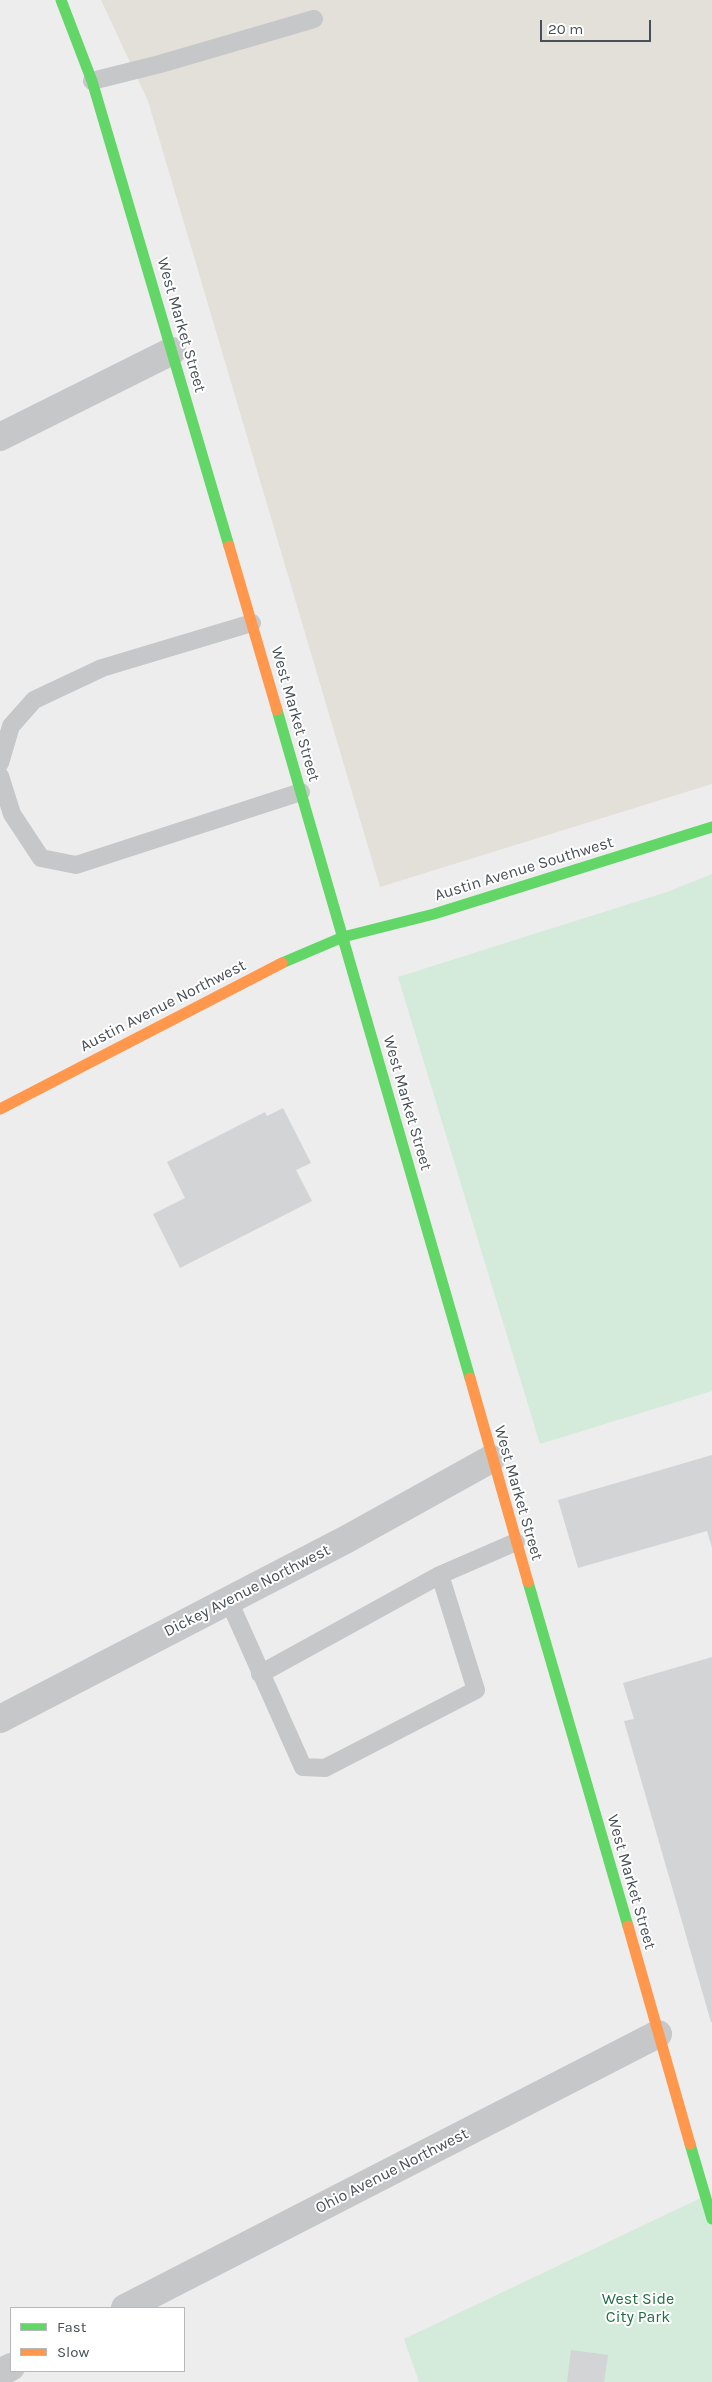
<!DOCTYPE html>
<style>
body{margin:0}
#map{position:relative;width:712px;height:2382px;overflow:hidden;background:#ededed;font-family:Karla,sans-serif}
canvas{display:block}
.legend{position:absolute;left:10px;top:2307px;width:175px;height:65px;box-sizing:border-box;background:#fff;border:1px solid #b5b9bc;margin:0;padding:6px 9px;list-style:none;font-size:15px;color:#475057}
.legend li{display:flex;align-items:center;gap:10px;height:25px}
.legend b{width:25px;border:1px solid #b5b9bc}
.scale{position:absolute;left:540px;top:20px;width:111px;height:22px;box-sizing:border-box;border:2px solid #475057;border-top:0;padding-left:6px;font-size:15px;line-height:18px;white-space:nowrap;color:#475057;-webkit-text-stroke:4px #fff;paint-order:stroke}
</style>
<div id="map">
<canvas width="712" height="2382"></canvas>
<ul class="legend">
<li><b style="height:6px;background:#63d668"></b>Fast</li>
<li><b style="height:6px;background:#ff974d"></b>Slow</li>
</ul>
<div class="scale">20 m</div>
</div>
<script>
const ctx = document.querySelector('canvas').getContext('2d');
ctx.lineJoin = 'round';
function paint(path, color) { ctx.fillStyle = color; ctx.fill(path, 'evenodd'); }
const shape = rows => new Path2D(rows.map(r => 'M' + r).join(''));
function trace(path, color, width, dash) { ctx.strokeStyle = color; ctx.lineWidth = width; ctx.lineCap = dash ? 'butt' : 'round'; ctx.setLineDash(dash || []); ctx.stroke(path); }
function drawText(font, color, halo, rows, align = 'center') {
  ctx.font = font + ' Karla,sans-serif'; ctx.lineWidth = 4; ctx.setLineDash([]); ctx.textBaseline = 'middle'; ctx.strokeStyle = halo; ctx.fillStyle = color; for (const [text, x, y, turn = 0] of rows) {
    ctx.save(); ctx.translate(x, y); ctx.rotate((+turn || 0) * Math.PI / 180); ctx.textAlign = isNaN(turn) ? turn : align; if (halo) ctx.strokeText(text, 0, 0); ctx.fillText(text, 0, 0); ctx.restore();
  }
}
paint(shape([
 [101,0,712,0,712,784,380,887,148,101]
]), '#e3e0da');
paint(shape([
 [712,874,712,1391,540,1444,398,977,667,892],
 [705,2196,712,2219,712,2382,419,2382,404,2339]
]), '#d4eadb');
paint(shape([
 [283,1108,311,1163,296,1170,312,1201,180,1268,153,1214,185,1198,167,1162,265,1112,267,1116],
 [712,1455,712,1548,707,1531,578,1568,558,1500],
 [712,1657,712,2022,711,2022,624,1721,634,1719,623,1683],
 [571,2350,608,2355,604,2382,567,2382]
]), '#d3d4d6');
trace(shape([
 [92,81,160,64,314,19],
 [0,763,11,726,34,700,102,668,252,623],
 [0,776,12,814,41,858,76,865,301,792],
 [229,1601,303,1767,325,1768,476,1690,440,1575,516,1542],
 [260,1674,440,1575]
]), '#c5c7c8', 18);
trace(shape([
 [0,437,172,351],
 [0,1719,347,1539,491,1459],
 [125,2308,658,2034],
 [0,2373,11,2367]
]), '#c5c7c8', 28);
trace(shape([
 [61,0,92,81,229,546],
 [277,710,470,1378],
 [282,963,343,937,434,914,712,827],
 [528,1582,628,1926],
 [690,2144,712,2219]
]), '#63d668', 11);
trace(shape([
 [229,546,277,710],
 [0,1109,282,963],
 [470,1378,528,1582],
 [628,1926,690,2144]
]), '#ff974d', 11);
drawText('16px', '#475057', '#fff', [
 ["West Market Street",181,325,74],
 ["West Market Street",295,714,74],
 ["Austin Avenue Southwest",524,869,-17],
 ["Austin Avenue Northwest",163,1006,-27],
 ["West Market Street",407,1103,74],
 ["West Market Street",518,1493,74],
 ["Dickey Avenue Northwest",247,1591,-27],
 ["West Market Street",631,1882,74],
 ["Ohio Avenue Northwest",392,2171,-27]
]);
drawText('16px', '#216e45', '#fff', [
 ["West Side",638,2299],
 ["City Park",638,2317]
]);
</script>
